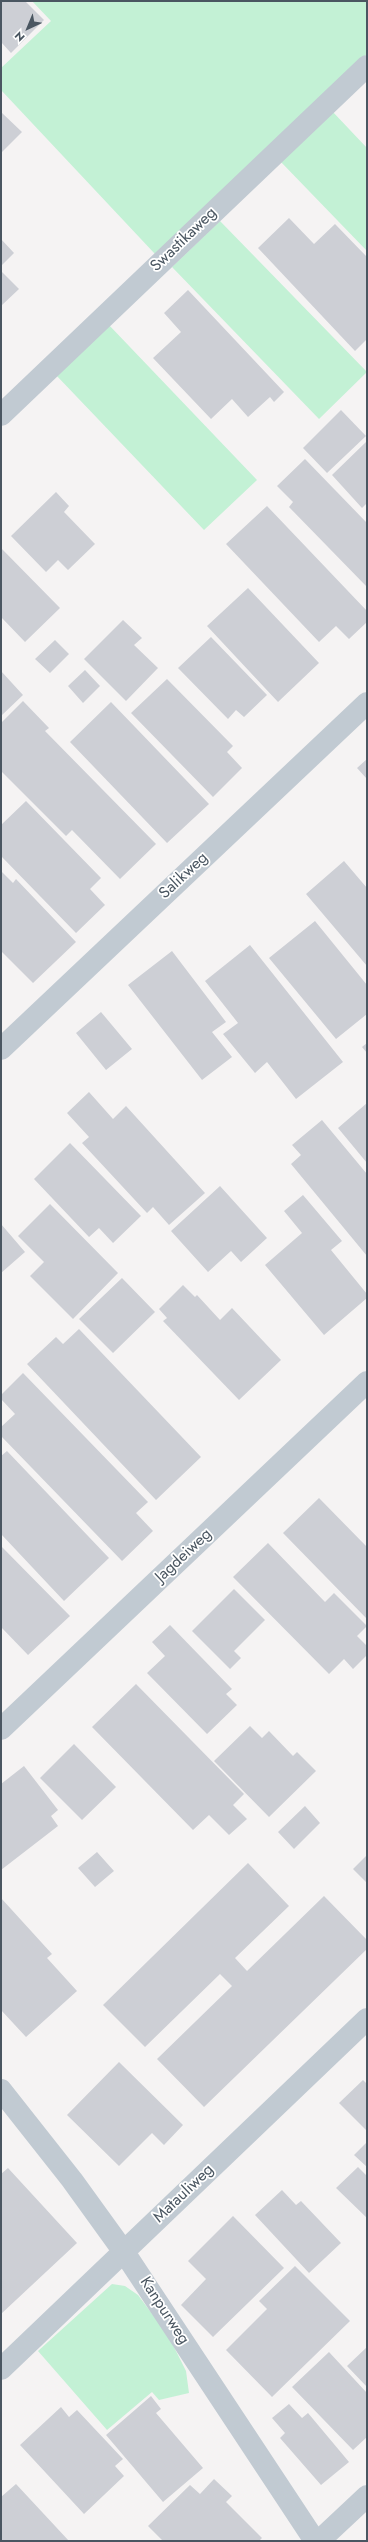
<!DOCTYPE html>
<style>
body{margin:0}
#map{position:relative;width:368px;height:2542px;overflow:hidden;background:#f5f3f3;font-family:Jost,sans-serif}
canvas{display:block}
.frame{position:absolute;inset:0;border:2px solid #4a5661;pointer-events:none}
.north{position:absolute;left:8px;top:8px;width:40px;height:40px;-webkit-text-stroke:3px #fff;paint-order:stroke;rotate:224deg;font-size:11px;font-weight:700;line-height:16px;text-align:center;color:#4a5661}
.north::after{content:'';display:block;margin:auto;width:14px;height:18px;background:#4a5661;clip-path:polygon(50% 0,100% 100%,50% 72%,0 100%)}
</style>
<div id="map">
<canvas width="368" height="2542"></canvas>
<div class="frame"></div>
<div class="north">N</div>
</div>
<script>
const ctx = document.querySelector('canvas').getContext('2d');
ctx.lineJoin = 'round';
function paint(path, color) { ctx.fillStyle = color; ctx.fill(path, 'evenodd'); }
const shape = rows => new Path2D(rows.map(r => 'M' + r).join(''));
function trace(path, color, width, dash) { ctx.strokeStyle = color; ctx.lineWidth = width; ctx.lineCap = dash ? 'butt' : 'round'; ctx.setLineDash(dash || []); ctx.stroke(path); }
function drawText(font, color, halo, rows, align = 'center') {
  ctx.font = font + ' Jost,sans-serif'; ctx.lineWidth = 3.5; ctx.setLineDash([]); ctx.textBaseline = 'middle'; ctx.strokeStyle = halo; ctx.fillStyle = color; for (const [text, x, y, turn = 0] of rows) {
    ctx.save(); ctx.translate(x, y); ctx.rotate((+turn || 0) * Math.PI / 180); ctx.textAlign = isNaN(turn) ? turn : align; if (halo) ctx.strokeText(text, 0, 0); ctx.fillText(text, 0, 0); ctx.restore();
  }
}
paint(shape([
 [32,1,367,1,367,54,155,254,1,90,1,68,51,21],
 [332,111,367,148,367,251,280,161],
 [220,221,367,372,319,419,172,267],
 [108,324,257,480,204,530,55,374],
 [112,2284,125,2286,138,2295,168,2335,186,2371,189,2393,159,2400,152,2392,107,2430,38,2351]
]), '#c3f1d5');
paint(shape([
 [1,1,25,1,44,20,11,53,1,42],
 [1,112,22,132,1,153],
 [289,218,314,244,335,224,367,257,367,339,355,351,258,248],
 [1,239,14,253,1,266],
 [1,271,19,289,1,306],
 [188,290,284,392,274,402,270,397,248,417,232,399,211,419,153,358,181,332,164,313],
 [341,410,366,436,327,473,303,448],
 [367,441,367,503,362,508,332,475],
 [305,459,367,523,367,587,289,507,293,502,277,486],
 [56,492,69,506,64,512,95,544,68,570,58,560,46,572,11,536],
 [267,506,367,611,367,622,349,639,336,626,319,642,226,544],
 [1,548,60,608,25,642,1,617],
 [248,588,319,663,278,702,207,626],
 [123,620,142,638,134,645,158,668,126,701,84,659],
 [211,637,267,695,244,717,236,710,228,719,178,668],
 [55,640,69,654,50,673,35,659],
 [85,670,100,686,83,703,68,686],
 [1,671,23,695,1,716],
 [167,679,233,746,227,752,242,768,213,797,131,713],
 [23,701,49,728,45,731,156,844,120,879,72,830,66,836,1,771,1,723],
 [111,702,209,804,167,843,70,742],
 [367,759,367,779,357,768],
 [26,801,101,878,90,889,105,905,76,933,1,856,1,825],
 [344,861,367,888,367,966,306,894],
 [1,871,13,883,16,879,76,942,33,983,1,951],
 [315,921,367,985,367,1014,336,1039,269,958],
 [250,945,343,1062,296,1099,267,1062,255,1073,223,1034,238,1023,205,981],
 [172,951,226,1022,212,1032,232,1057,202,1080,128,985],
 [101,1012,132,1049,106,1070,76,1033],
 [367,1043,367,1053,362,1047],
 [89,1092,113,1119,126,1106,205,1193,169,1225,153,1207,147,1213,82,1143,89,1137,67,1113],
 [367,1103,367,1163,338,1128],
 [322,1120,367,1174,367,1256,291,1164,301,1155,292,1145],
 [70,1143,141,1216,113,1243,99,1228,89,1237,34,1179],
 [220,1186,267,1238,241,1262,231,1251,208,1272,171,1231],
 [303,1195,342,1241,331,1250,367,1294,367,1298,324,1335,265,1265,302,1233,284,1211],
 [50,1204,118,1273,73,1319,30,1276,44,1262,18,1236],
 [1,1224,25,1252,1,1273],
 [122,1278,155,1312,113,1353,79,1319],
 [183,1285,195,1297,197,1295,220,1320,232,1308,281,1360,239,1400,163,1321,167,1318,159,1309],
 [79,1329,201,1457,156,1500,27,1364,56,1337,63,1344],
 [23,1373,148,1502,136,1513,153,1531,122,1561,1,1436,1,1427,15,1414,1,1399,1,1395],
 [7,1451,109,1558,64,1601,1,1534,1,1456],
 [319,1498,367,1547,367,1619,283,1533],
 [268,1543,325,1602,334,1593,367,1626,357,1636,367,1646,367,1655,353,1669,344,1659,329,1674,233,1577],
 [1,1546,70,1616,28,1655,1,1627],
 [234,1589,265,1620,234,1651,241,1658,230,1669,192,1631],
 [170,1625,232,1689,226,1694,237,1705,207,1734,147,1673,165,1656,152,1642],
 [136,1684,244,1794,233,1805,247,1819,229,1835,209,1815,193,1830,92,1727],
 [250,1726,262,1738,269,1731,293,1756,297,1752,316,1771,269,1817,214,1761],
 [74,1744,116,1787,82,1820,40,1778],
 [24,1766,58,1810,51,1816,58,1826,1,1870,1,1784],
 [305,1806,320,1823,294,1849,278,1832],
 [97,1852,114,1871,95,1887,78,1868],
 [367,1855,367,1883,353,1869],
 [248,1863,289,1906,235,1958,247,1971,324,1896,367,1940,367,1949,204,2107,157,2059,232,1986,220,1974,145,2047,103,2005],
 [1,1898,52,1954,47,1958,77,1991,26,2037,1,2010],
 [119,2062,183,2125,164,2145,152,2133,119,2166,67,2115],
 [363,2080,367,2084,367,2131,339,2103],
 [367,2142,367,2167,354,2155],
 [358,2167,367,2176,367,2218,336,2188],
 [8,2168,77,2243,1,2314,1,2174],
 [282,2190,296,2205,301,2201,341,2243,309,2273,255,2215],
 [233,2216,284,2268,213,2337,181,2305,206,2279,188,2261],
 [295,2266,350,2321,272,2397,226,2350,267,2309,259,2301],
 [367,2347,367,2387,347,2366],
 [329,2352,367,2393,367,2437,353,2450,292,2387],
 [151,2396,161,2409,156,2413,203,2468,163,2502,106,2435],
 [289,2404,302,2418,308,2413,349,2462,321,2485,280,2438,285,2433,272,2418],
 [61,2407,69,2417,77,2410,123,2459,115,2466,124,2476,84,2514,20,2445],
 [214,2479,232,2496,226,2502,262,2538,259,2541,163,2541,148,2526,190,2485,200,2494],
 [16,2484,69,2541,1,2541,1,2497]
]), '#cdcfd5');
trace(shape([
 [1,415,367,66],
 [1,1049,367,703],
 [1,1729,367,1382],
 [1,2090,72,2180,124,2252,315,2541],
 [1,2369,367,2019],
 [319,2541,367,2496]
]), '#c1cad2', 22);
drawText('16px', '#4a5661', '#fff', [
 ["Swastikaweg",184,240,-44],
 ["Salikweg",184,876,-43],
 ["Jagdeiweg",184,1556,-43],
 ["Matauliweg",184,2194,-44],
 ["Kanpurweg",164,2311,57]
]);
</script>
